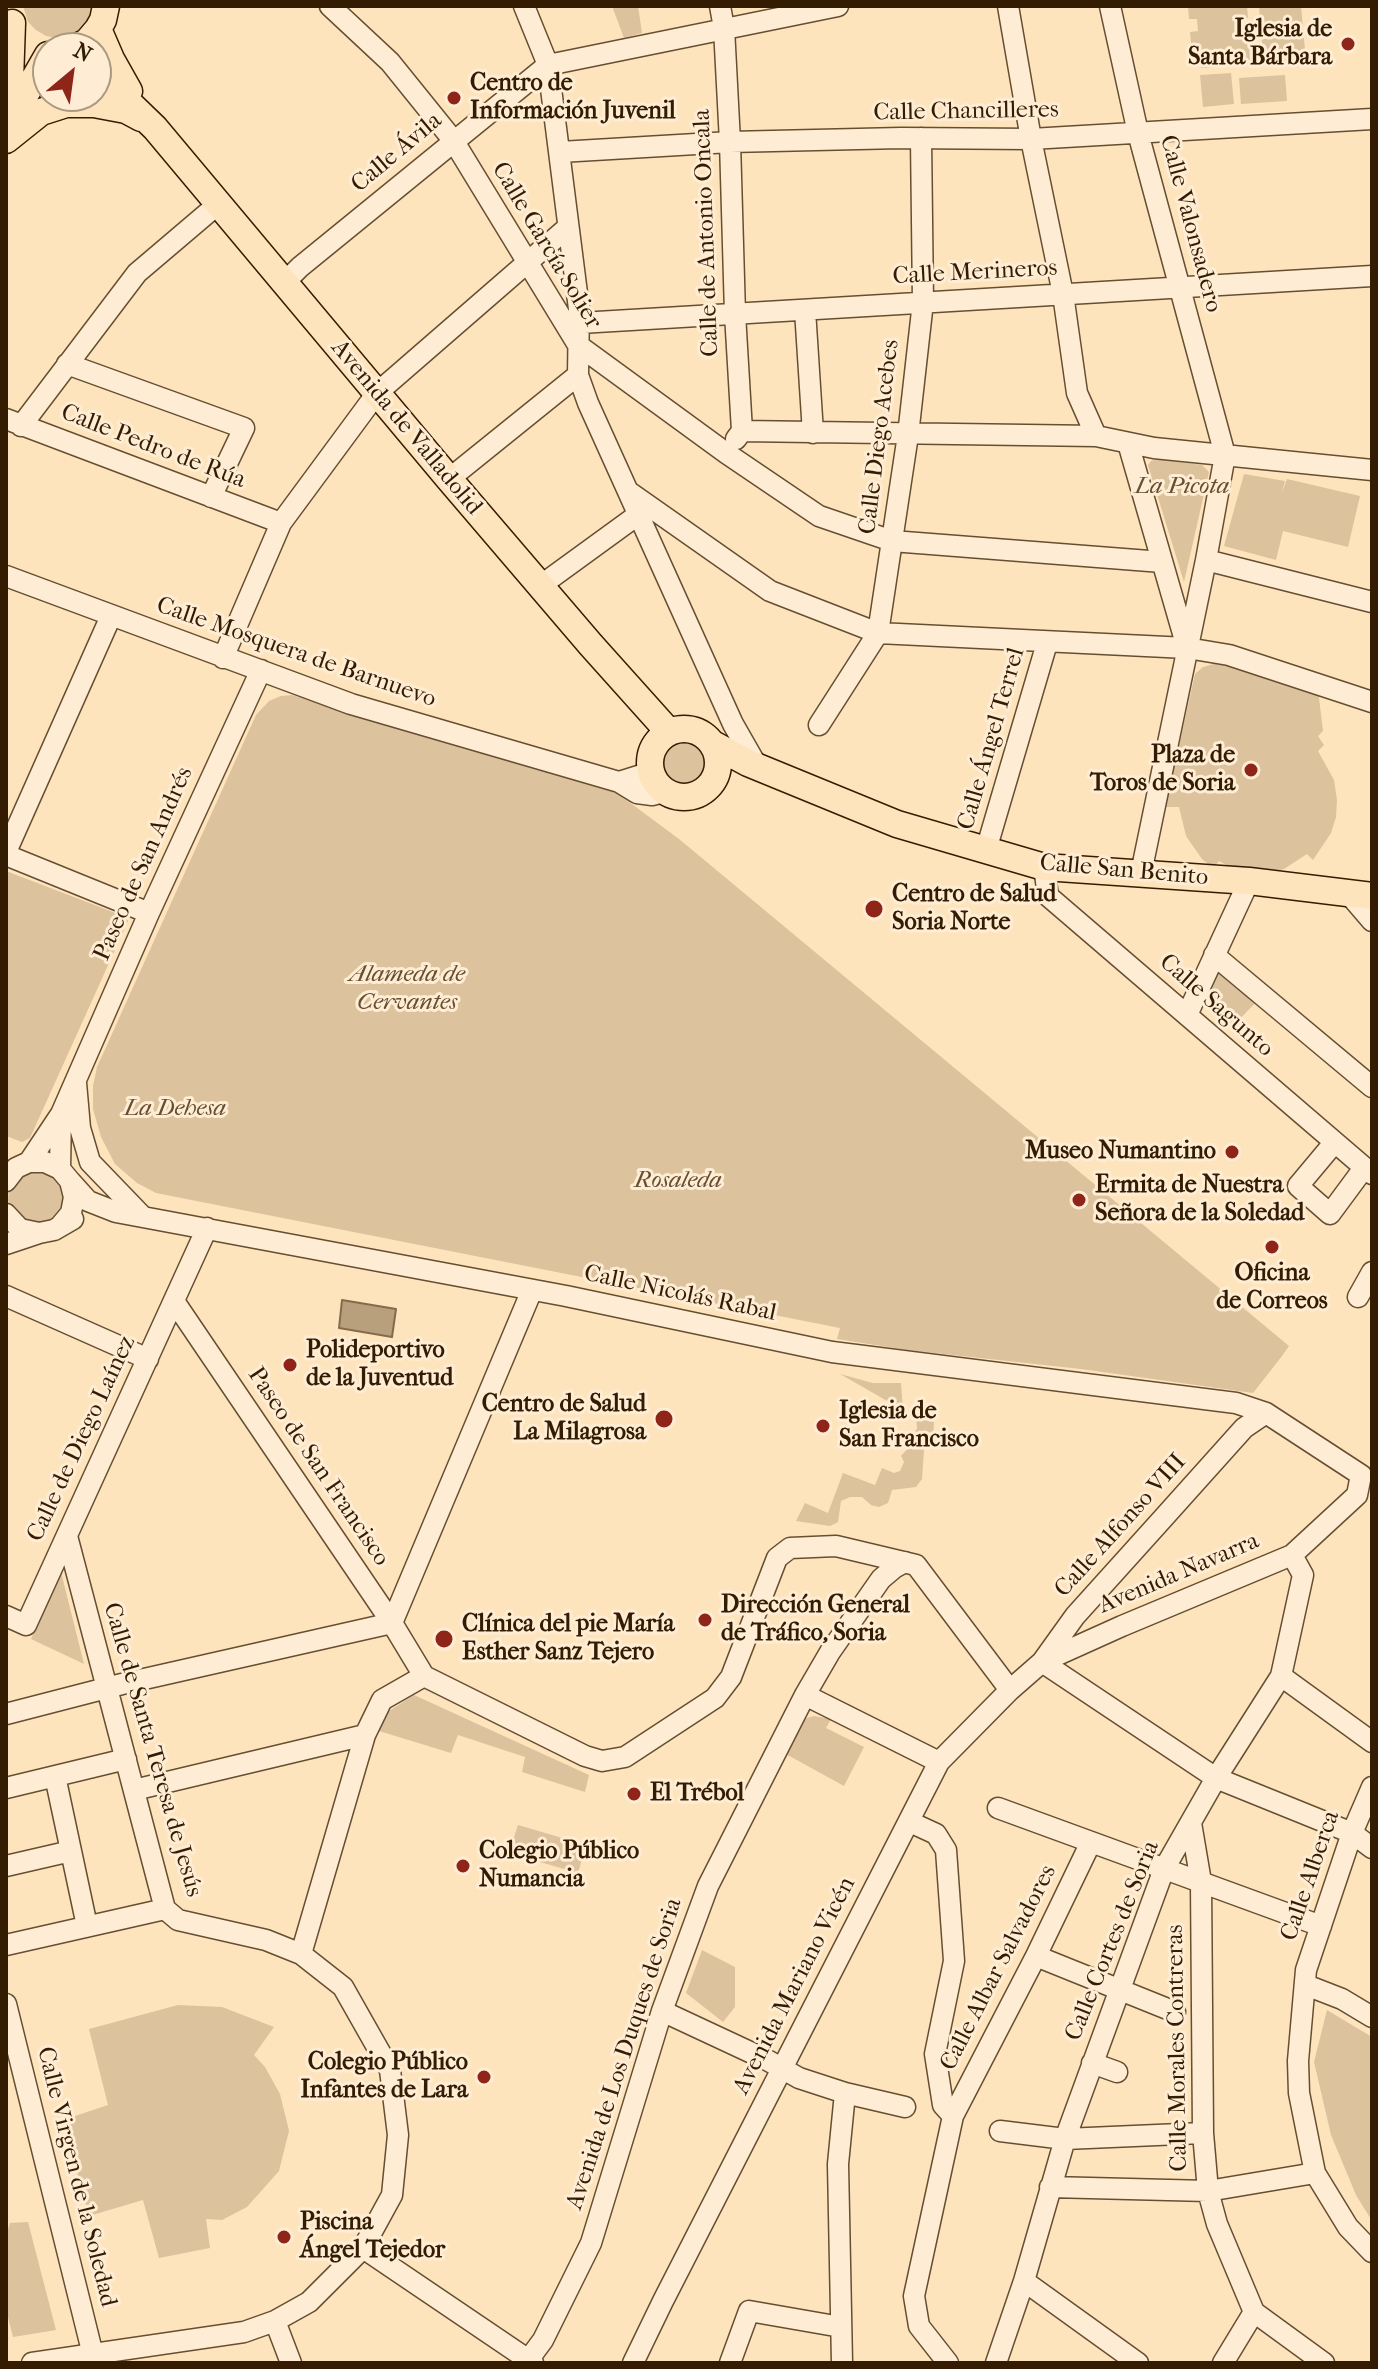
<!DOCTYPE html>
<meta charset="utf-8">
<style>
body{margin:0}
#map{position:relative;width:1378px;height:2369px;overflow:hidden;background:#fee4bd;font-family:"IM FELL French Canon",serif}
canvas{display:block}
.frame{position:absolute;inset:0;border:8px solid #341c02;pointer-events:none}
.north{position:absolute;left:32px;top:32px;width:80px;height:80px;box-sizing:border-box;background:#feedd4;border:2px solid #ad9980;border-radius:50%;rotate:29deg;font-size:22px;font-weight:700;line-height:32px;text-align:center;color:#341c02}
.north::after{content:'';display:block;margin:auto;width:28px;height:36px;background:#8f2418;clip-path:polygon(50% 0,100% 100%,50% 72%,0 100%)}
</style>
<div id="map">
<canvas width="1378" height="2369"></canvas>
<div class="frame"></div>
<div class="north">N</div>
</div>
<script>
const ctx = document.querySelector('canvas').getContext('2d');
ctx.lineJoin = 'round';
function paint(path, color) { ctx.fillStyle = color; ctx.fill(path, 'evenodd'); }
const shape = rows => new Path2D(rows.map(r => 'M' + r).join(''));
function trace(path, color, width, dash) { ctx.strokeStyle = color; ctx.lineWidth = width; ctx.lineCap = dash ? 'butt' : 'round'; ctx.setLineDash(dash || []); ctx.stroke(path); }
function drawText(font, color, halo, rows, align = 'center') {
  ctx.font = font + ' "IM FELL French Canon",serif'; ctx.lineWidth = 6; ctx.setLineDash([]); ctx.textBaseline = 'middle'; ctx.strokeStyle = halo; ctx.fillStyle = color; for (const [text, x, y, turn = 0] of rows) {
    ctx.save(); ctx.translate(x, y); ctx.rotate((+turn || 0) * Math.PI / 180); ctx.textAlign = isNaN(turn) ? turn : align; if (halo) ctx.strokeText(text, 0, 0); ctx.fillText(text, 0, 0); ctx.restore();
  }
}
paint(shape([
 [23,6,92,6,88,22,80,30,69,36,57,38,46,36,36,30,28,22],
 [612,6,638,6,642,33,624,38],
 [1188,6,1247,6,1248,18,1241,19,1242,28,1248,28,1250,60,1243,60,1243,65,1201,68,1201,62,1193,63,1190,32,1198,31,1197,19,1189,19],
 [1259,6,1301,6,1306,61,1264,64],
 [1231,73,1234,104,1203,107,1200,75],
 [1285,75,1287,101,1241,104,1239,78],
 [1158,459,1202,465,1209,472,1184,582,1148,465,1151,461],
 [1244,474,1285,481,1281,495,1287,479,1360,496,1348,547,1283,531,1276,560,1224,546],
 [1214,664,1241,665,1318,690,1323,731,1318,736,1324,745,1318,751,1334,780,1337,800,1336,817,1331,833,1313,860,1307,854,1284,869,1268,873,1232,868,1219,861,1213,868,1202,859,1186,836,1179,807,1165,807,1195,674,1203,667],
 [292,695,617,793,679,839,1289,1346,1282,1356,1253,1393,1081,1369,907,1350,837,1339,840,1328,156,1193,137,1183,115,1164,101,1137,93,1109,93,1086,97,1067,256,715,269,701,281,696],
 '659 763a25 25 0 1 1 50 0a25 25 0 1 1-50 0Z',
 [6,871,126,917,128,921,30,1138,22,1142,6,1136],
 [1223,967,1260,998,1233,1026,1202,992],
 [35,1169,60,1178,67,1197,61,1216,34,1227,11,1210,8,1200,9,1190,19,1175],
 [840,1374,873,1383,901,1383,903,1410],
 [916,1418,934,1422,933,1435,924,1450,922,1479,916,1487,892,1490,888,1503,879,1507,871,1505,862,1497,850,1497,841,1501,838,1522,830,1526,796,1521,805,1503,828,1513,843,1473,875,1485,882,1468,894,1473,900,1471,904,1462,901,1456,909,1447,907,1436,915,1433,917,1428],
 [61,1572,84,1664,31,1639],
 [414,1695,589,1775,585,1792,522,1772,525,1757,458,1735,451,1753,379,1731,386,1713],
 [814,1716,831,1719,826,1728,864,1747,844,1786,784,1753,800,1724,807,1718],
 [518,1825,586,1845,578,1873,509,1853],
 [702,1950,735,1967,735,2007,723,2022,686,1993],
 [178,2005,222,2007,274,2027,254,2055,265,2067,280,2094,289,2131,279,2171,247,2207,222,2220,206,2219,210,2248,159,2258,143,2200,89,2216,63,2120,108,2105,89,2029],
 [1327,2010,1372,2037,1372,2221,1356,2195,1331,2135,1314,2062],
 [28,2222,56,2330,13,2337,6,2309,6,2236,10,2223]
]), '#dcc29d');
const water = shape([
 [342,1300,396,1309,392,1337,339,1328,342,1300]
]);
paint(water, '#b9a07d');
trace(water, '#846b4c', 2);
const minor = shape([
 [330,6,390,62,453,140,578,345,726,453,819,516,892,541,1162,562],
 [524,6,548,65,579,309,578,375,588,403,733,724,757,766],
 [720,6,724,28,730,142,735,314,742,431,736,439],
 [1008,6,1031,139,1063,294,1077,393,1096,436],
 [1110,6,1138,133,1225,455,1206,560,1141,873],
 [560,152,730,142,901,138,1031,139,1372,119],
 [283,284,300,267,548,65,838,6],
 [805,310,813,433],
 [580,323,1372,276],
 [67,364,244,428,211,497],
 [6,419,281,523],
 [21,426,137,273,217,205],
 [742,431,1096,436,1154,448,1372,470],
 [1128,443,1186,644],
 [449,479,578,375],
 [629,492,770,591,878,633,1187,648,1229,655,1372,702],
 [1206,560,1372,602],
 [6,576,351,704,619,782,637,793,652,795,664,792],
 [540,586,639,514],
 [223,658,281,523,377,393,567,228],
 [819,725,878,633,908,435,923,302,921,138],
 [619,782,651,772],
 [986,850,1047,643],
 [6,852,111,616],
 [6,855,149,913],
 [1044,867,1048,896,1372,1174],
 [1348,893,1372,921],
 [1214,955,1372,1087],
 [1187,1015,1249,881],
 [76,1083,80,1128,90,1162,142,1216],
 [1334,1143,1298,1186,1330,1214,1364,1168],
 [29,1162,61,1114,149,913,261,670],
 [60,1169,61,1114],
 [6,1181,16,1168,29,1162,45,1162,60,1169,70,1181,74,1197,71,1213,61,1225],
 [70,1181,88,1201,116,1212,566,1296,832,1352,1236,1403,1266,1413,1361,1475,1357,1495],
 [6,1214,20,1229,39,1233,54,1230,73,1219],
 [6,1244,39,1233],
 [6,1296,148,1359],
 [1358,1297,1372,1272],
 [174,1301,392,1623,424,1676,585,1756,602,1761,625,1757,715,1698,731,1677,777,1558,790,1548,836,1546,916,1565,1010,1690],
 [6,1616,26,1625,207,1228],
 [392,1623,532,1290],
 [1042,1662,1216,1778,1352,1833,1372,1848],
 [1042,1662,1122,1626,1292,1555,1357,1495],
 [1281,1676,1372,1742],
 [805,1695,939,1762],
 [6,1714,122,1684,392,1623],
 [55,1776,87,1926],
 [1372,1787,1352,1833,1306,1970,1298,2061,1299,2093,1315,2173,1348,2227,1372,2252],
 [6,1788,126,1759],
 [134,1790,365,1735],
 [998,1808,1321,1926],
 [910,1822,936,1834,946,1850,954,1961,935,2054,943,2105,953,2116,914,2296,919,2326,948,2363],
 [1191,1823,1201,1882,1203,2133,1208,2191,1217,2224,1254,2312],
 [6,1866,71,1851],
 [6,1945,165,1909],
 [301,1954,365,1735,382,1700,424,1676],
 [1036,1956,1175,2012],
 [1306,1985,1342,1999,1372,2017],
 [6,2004,95,2363],
 [662,2011,767,2060,799,2078,845,2093,838,2164,842,2363],
 [1092,2063,1117,2072],
 [845,2093,905,2107],
 [953,2116,1036,1956,1091,1842],
 [1000,2131,1065,2139,1203,2133],
 [1050,2187,1208,2191,1315,2173],
 [363,2248,533,2363],
 [1024,2281,1138,2363],
 [1254,2312,1324,2363],
 [275,2321,291,2363],
 [32,2363,244,2332,275,2321,309,2302,363,2248,392,2195,398,2135,390,2070,343,1987,301,1954,266,1940,178,1920,165,1909,67,1536],
 [526,2363,543,2340,591,2243,662,2011,708,1886,805,1695,830,1652,881,1579,894,1568,905,1562],
 [633,2363,663,2301,939,1762,1010,1690,1042,1662,1075,1616,1166,1515,1244,1428,1266,1413],
 [730,2363,749,2311,841,2327],
 [996,2363,1024,2281,1065,2139,1164,1869,1216,1778,1281,1676,1303,1575,1292,1555],
 [1223,2363,1254,2312]
]);
const major = shape([
 [98,29,111,59,129,91],
 [75,48,87,42,98,29,103,20,106,6],
 [96,71,155,128,449,479,591,645,669,732],
 [6,94,10,81,12,23],
 [6,128,48,55],
 [6,140,41,112,66,104,94,104,126,110,141,118],
 '650 763a34 34 0 1 1 68 0a34 34 0 1 1-68 0Z',
 [713,744,748,763,897,824,1044,867,1249,881,1372,896]
]);
trace(minor, '#664e31', 23);
trace(major, '#341c02', 29);
trace(minor, '#feedd4', 20);
trace(major, '#fee4bd', 26);
for (const [x, y, r, color] of [
 [1348,44,8,"#8f2418"],
 [454,98,8,"#8f2418"],
 [1251,770,8,"#8f2418"],
 [874,909,10,"#8f2418"],
 [1232,1152,8,"#8f2418"],
 [1079,1200,8,"#8f2418"],
 [1272,1247,8,"#8f2418"],
 [290,1365,8,"#8f2418"],
 [664,1419,10,"#8f2418"],
 [823,1426,8,"#8f2418"],
 [705,1620,8,"#8f2418"],
 [444,1639,10,"#8f2418"],
 [634,1794,8,"#8f2418"],
 [463,1866,8,"#8f2418"],
 [484,2077,8,"#8f2418"],
 [284,2237,8,"#8f2418"]
]) { const dot = new Path2D(); dot.arc(x, y, r, 0, 2 * Math.PI); ctx.fillStyle = color; ctx.fill(dot); trace(dot, '#feedd4', 3); }
drawText('bold 24px', '#341c02', '#feedd4', [
 ["Iglesia de",1332,30,"right"],
 ["Santa Bárbara",1332,58,"right"],
 ["Centro de",470,84],
 ["Información Juvenil",470,112],
 ["Plaza de",1235,756,"right"],
 ["Toros de Soria",1235,784,"right"],
 ["Centro de Salud",892,895],
 ["Soria Norte",892,923],
 ["Museo Numantino",1216,1152,"right"],
 ["Ermita de Nuestra",1095,1186],
 ["Señora de la Soledad",1095,1214],
 ["Oficina",1272,1274,"center"],
 ["de Correos",1272,1302,"center"],
 ["Polideportivo",306,1351],
 ["de la Juventud",306,1379],
 ["Centro de Salud",646,1405,"right"],
 ["La Milagrosa",646,1433,"right"],
 ["Iglesia de",839,1412],
 ["San Francisco",839,1440],
 ["Dirección General",721,1606],
 ["de Tráfico, Soria",721,1634],
 ["Clínica del pie María",462,1625],
 ["Esther Sanz Tejero",462,1653],
 ["El Trébol",650,1794],
 ["Colegio Público",479,1852],
 ["Numancia",479,1880],
 ["Colegio Público",468,2063,"right"],
 ["Infantes de Lara",468,2091,"right"],
 ["Piscina",300,2223],
 ["Ángel Tejedor",300,2251]
], 'left');
drawText('24px', '#341c02', '#feedd4', [
 ["Calle Chancilleres",966,112,-1],
 ["Calle Ávila",397,153,-40],
 ["Calle Valonsadero",1190,224,75],
 ["Calle de Antonio Oncala",707,233,-92],
 ["Calle García Solier",546,246,59],
 ["Calle Merineros",975,273,-3],
 ["Avenida de Valladolid",406,428,50],
 ["Calle Diego Acebes",880,437,-83],
 ["Calle Pedro de Rúa",153,447,21],
 ["Calle Mosquera de Barnuevo",296,653,19],
 ["Calle Ángel Terrel",992,739,-74],
 ["Paseo de San Andrés",144,864,-66],
 ["Calle San Benito",1124,871,5],
 ["Calle Sagunto",1216,1006,41],
 ["Calle Nicolás Rabal",680,1294,12],
 ["Calle de Diego Laínez",82,1439,-65],
 ["Paseo de San Francisco",318,1467,56],
 ["Calle Alfonso VIII",1121,1526,-48],
 ["Avenida Navarra",1179,1574,-23],
 ["Calle de Santa Teresa de Jesús",152,1750,74],
 ["Calle Alberca",1311,1876,-71],
 ["Calle Cortes de Soria",1113,1941,-68],
 ["Calle Albar Salvadores",999,1968,-63],
 ["Avenida Mariano Vicén",795,1986,-63],
 ["Calle Morales Contreras",1178,2048,-91],
 ["Avenida de Los Duques de Soria",625,2054,-72],
 ["Calle Virgen de la Soledad",76,2177,76]
]);
drawText('italic 24px', '#664e30', '#feedd4', [
 ["La Picota",1182,487],
 ["Alameda de",407,975],
 ["Cervantes",407,1003],
 ["La Dehesa",175,1109],
 ["Rosaleda",678,1181]
]);
</script>
